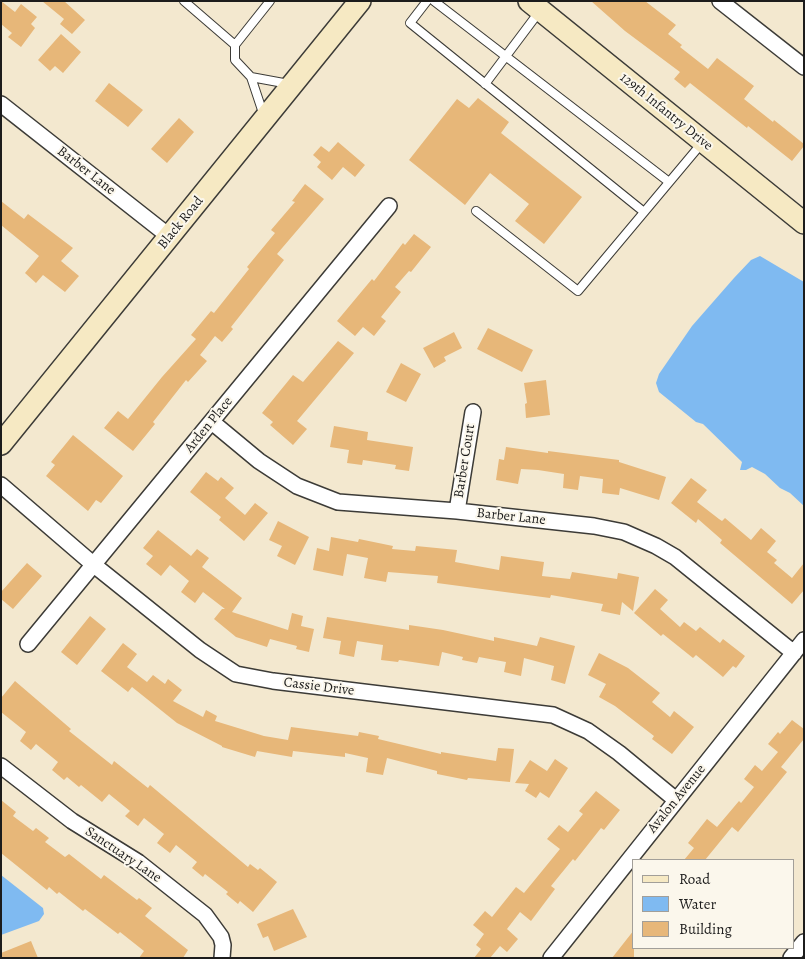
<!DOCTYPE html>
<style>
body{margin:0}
#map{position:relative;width:805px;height:959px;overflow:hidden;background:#f3e8cf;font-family:Alegreya,serif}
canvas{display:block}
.frame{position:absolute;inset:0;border:2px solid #1c1c1c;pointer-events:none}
.legend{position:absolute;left:632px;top:859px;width:162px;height:90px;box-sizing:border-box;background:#fbf7ec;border:1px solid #a29f99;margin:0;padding:6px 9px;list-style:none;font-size:15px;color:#1c1c1c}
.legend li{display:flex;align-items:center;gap:10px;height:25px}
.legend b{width:25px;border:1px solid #a29f99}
</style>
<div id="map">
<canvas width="805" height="959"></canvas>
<div class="frame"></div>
<ul class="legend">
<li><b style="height:6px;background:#f6e9c3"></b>Road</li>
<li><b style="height:14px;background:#7fbaf1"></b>Water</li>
<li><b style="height:14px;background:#e7b779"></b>Building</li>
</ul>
</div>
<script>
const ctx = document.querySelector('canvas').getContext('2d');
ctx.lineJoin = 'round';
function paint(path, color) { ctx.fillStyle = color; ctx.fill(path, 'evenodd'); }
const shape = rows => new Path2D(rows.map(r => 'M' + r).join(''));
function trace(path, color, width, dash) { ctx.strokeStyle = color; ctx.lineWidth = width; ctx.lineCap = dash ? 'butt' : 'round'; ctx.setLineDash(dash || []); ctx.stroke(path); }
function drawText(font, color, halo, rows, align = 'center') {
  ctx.font = font + ' Alegreya,serif'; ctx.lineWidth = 4; ctx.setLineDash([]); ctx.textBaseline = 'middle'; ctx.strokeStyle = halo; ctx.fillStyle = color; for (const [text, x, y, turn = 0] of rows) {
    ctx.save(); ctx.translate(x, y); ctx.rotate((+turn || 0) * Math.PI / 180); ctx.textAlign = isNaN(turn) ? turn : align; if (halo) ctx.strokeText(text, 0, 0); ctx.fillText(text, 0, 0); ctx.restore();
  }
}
paint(shape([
 [760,256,804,282,804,506,790,493,780,488,765,474,752,467,746,470,740,470,742,462,703,424,696,422,659,392,656,383,659,374,692,326,734,278,751,260],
 [1,875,43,908,44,914,39,921,1,935]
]), '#7fbaf1');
paint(shape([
 [1,1,15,12,21,4,37,17,31,24,35,28,21,47,8,37,12,33,1,24],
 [42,1,64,1,85,20,72,34,60,24,64,19],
 [591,1,645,1,676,25,668,34,682,45,680,47,708,69,717,58,754,86,744,99,773,122,774,120,804,144,804,146,792,161,748,126,747,128,690,83,685,88,674,79,680,72,625,31],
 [61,34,81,52,63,73,55,66,50,71,38,60],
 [109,83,143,110,128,127,95,101],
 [478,98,509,122,501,133,582,197,544,244,515,221,529,204,490,173,465,205,409,160,457,99,469,108],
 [179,118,194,132,167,163,151,149],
 [338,142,365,165,355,177,343,167,332,180,317,167,321,162,313,155,321,146,329,152],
 [305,184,324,199,277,254,284,260,231,327,233,329,222,342,215,336,200,355,207,361,188,382,186,380,153,422,155,424,133,451,104,428,118,411,128,419,162,377,196,339,191,335,211,311,214,313,249,269,247,267,275,233,271,230,295,202,292,201],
 [1,201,24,219,28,214,73,248,61,261,79,276,65,292,43,275,36,283,25,273,39,256,1,225],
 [414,234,431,247,411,272,409,271,395,287,401,292,381,317,386,321,374,336,363,327,355,336,337,321,372,279,374,281,403,243,405,245],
 [488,328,533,350,522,372,477,349],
 [454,332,462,348,444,357,446,361,434,368,423,348],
 [338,341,354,353,297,421,307,429,293,445,270,425,273,422,262,413,293,375,303,382],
 [401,363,421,374,406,402,386,392],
 [546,380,550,415,526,418,525,404,527,403,524,383],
 [334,426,368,432,367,440,413,447,409,471,395,469,396,465,363,460,362,465,347,463,349,450,330,447],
 [73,435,123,476,101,503,96,500,88,511,46,476,55,465,51,462],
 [506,447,548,453,548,451,619,460,619,462,666,477,659,500,620,488,619,495,602,493,603,479,580,476,578,490,563,488,564,474,538,470,521,469,518,484,496,480,499,459,504,460],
 [206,472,218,481,221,477,234,488,225,498,245,515,255,503,268,513,244,541,219,520,221,517,190,492],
 [691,478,707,490,697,502,719,519,722,521,725,518,751,540,761,528,776,541,767,552,777,560,774,563,792,578,804,563,804,590,792,604,720,543,722,540,698,519,696,523,671,503],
 [278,521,309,537,295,565,277,556,282,546,269,540],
 [158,530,191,556,197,549,209,558,202,567,242,598,232,612,288,630,292,613,303,616,301,626,314,629,309,652,296,649,297,646,270,639,267,647,236,637,214,619,222,609,225,609,203,592,195,603,181,592,189,581,170,565,161,576,146,564,153,556,143,548],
 [331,537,358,542,359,539,393,546,392,549,415,551,416,546,457,550,455,562,499,570,501,556,544,562,542,576,570,579,572,572,617,579,618,573,639,577,633,611,622,602,620,615,601,611,603,604,551,595,550,598,437,583,438,576,388,572,386,582,364,578,368,558,347,554,343,576,313,570,317,548,329,551],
 [27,563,42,576,13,609,1,599,1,592],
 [655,589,668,600,660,609,680,627,684,622,696,631,700,627,720,643,723,639,745,656,736,668,733,666,723,677,696,655,693,658,663,634,661,636,634,613],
 [90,616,106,629,77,665,61,652],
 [327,617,409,630,409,625,443,630,494,641,494,637,537,646,540,637,575,646,565,684,551,680,554,666,524,658,521,676,504,672,506,662,479,657,477,663,462,660,463,657,442,652,439,666,399,660,398,662,381,660,383,645,357,641,354,657,339,654,341,641,323,638],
 [123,643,137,654,127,667,147,682,153,675,165,684,168,679,182,690,173,701,203,717,206,710,217,716,215,721,264,736,288,740,291,727,358,736,359,732,379,736,378,739,441,754,441,752,496,761,498,748,514,749,510,782,468,778,467,780,437,774,437,771,387,758,383,775,366,772,368,758,345,753,345,757,293,751,292,757,257,751,255,757,222,747,222,746,177,723,132,687,128,692,101,671],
 [599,653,628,668,660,693,652,702,670,717,674,711,694,727,672,754,652,739,654,736,615,706,599,697,606,684,588,675],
 [15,681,71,729,69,731,112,765,114,761,148,788,150,785,248,867,250,864,258,870,260,868,277,882,253,912,240,901,238,904,226,894,228,892,205,874,203,877,192,868,197,862,176,845,170,853,157,843,164,834,144,818,138,826,125,816,130,811,109,794,102,802,81,785,79,787,67,777,64,780,52,770,58,762,36,744,31,750,20,741,26,732,1,712,1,698],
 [792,720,804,729,804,739,781,767,787,772,738,832,732,827,705,860,684,860,694,848,688,843,707,819,717,827,739,801,741,803,754,787,744,779,755,765,762,771,778,752,768,744,778,732,780,734],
 [555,759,568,768,549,798,540,792,536,798,525,791,529,784,515,783,530,760,547,771],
 [596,791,620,810,604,830,601,828,575,861,573,859,551,886,555,889,531,921,520,912,507,929,518,939,507,952,500,946,490,958,474,958,481,949,476,945,484,934,473,925,485,911,492,917,516,887,524,893,560,849,547,839,559,825,568,832,583,814,579,811],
 [1,800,16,812,13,816,33,831,36,828,49,838,45,842,65,857,69,854,101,879,104,875,137,900,139,898,152,908,145,916,188,950,183,958,139,958,144,951,120,932,118,934,93,915,85,909,83,911,59,892,57,894,49,887,47,890,1,853],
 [293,909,307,937,274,951,268,936,263,938,257,924],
 [634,930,634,958,612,958],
 [31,941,38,958,1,958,1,953]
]), '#e7b779');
const lane = shape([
 [184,1,235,45],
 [427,1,410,23,644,212],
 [434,1,669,182],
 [251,77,289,84],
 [485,84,539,12],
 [264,116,251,77,235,60,235,45,270,1],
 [476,211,578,291,702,143]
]);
const street = shape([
 [720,1,804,67],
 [1,104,170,237],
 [212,422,259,461,297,486,338,502,457,511,594,526,624,532,656,546,675,557,794,653],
 [1,485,94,565,200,650,236,674,273,681,553,715,588,731,619,753,676,800],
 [457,511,473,412],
 [28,644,389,206],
 [1,766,72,821,138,862,205,915,221,937,223,945,222,958],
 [551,958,804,640],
 [791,958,804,942]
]);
const secondary = shape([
 [529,1,804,223],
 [1,444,360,1]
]);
trace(lane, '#3c3b37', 10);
trace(street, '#3c3b37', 18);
trace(secondary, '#3c3b37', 24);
trace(lane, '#fff', 8);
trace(street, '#fff', 15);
trace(secondary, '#f6e9c3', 21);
drawText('14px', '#1c1c1c', '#fbf7ec', [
 ["129th Infantry Drive",666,112,39],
 ["Barber Lane",86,171,38],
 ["Black Road",181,223,-51],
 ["Arden Place",209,425,-51],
 ["Barber Court",465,461,-81],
 ["Barber Lane",511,517,6],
 ["Cassie Drive",319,687,7],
 ["Avalon Avenue",677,799,-51],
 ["Sanctuary Lane",123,855,34]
]);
</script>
